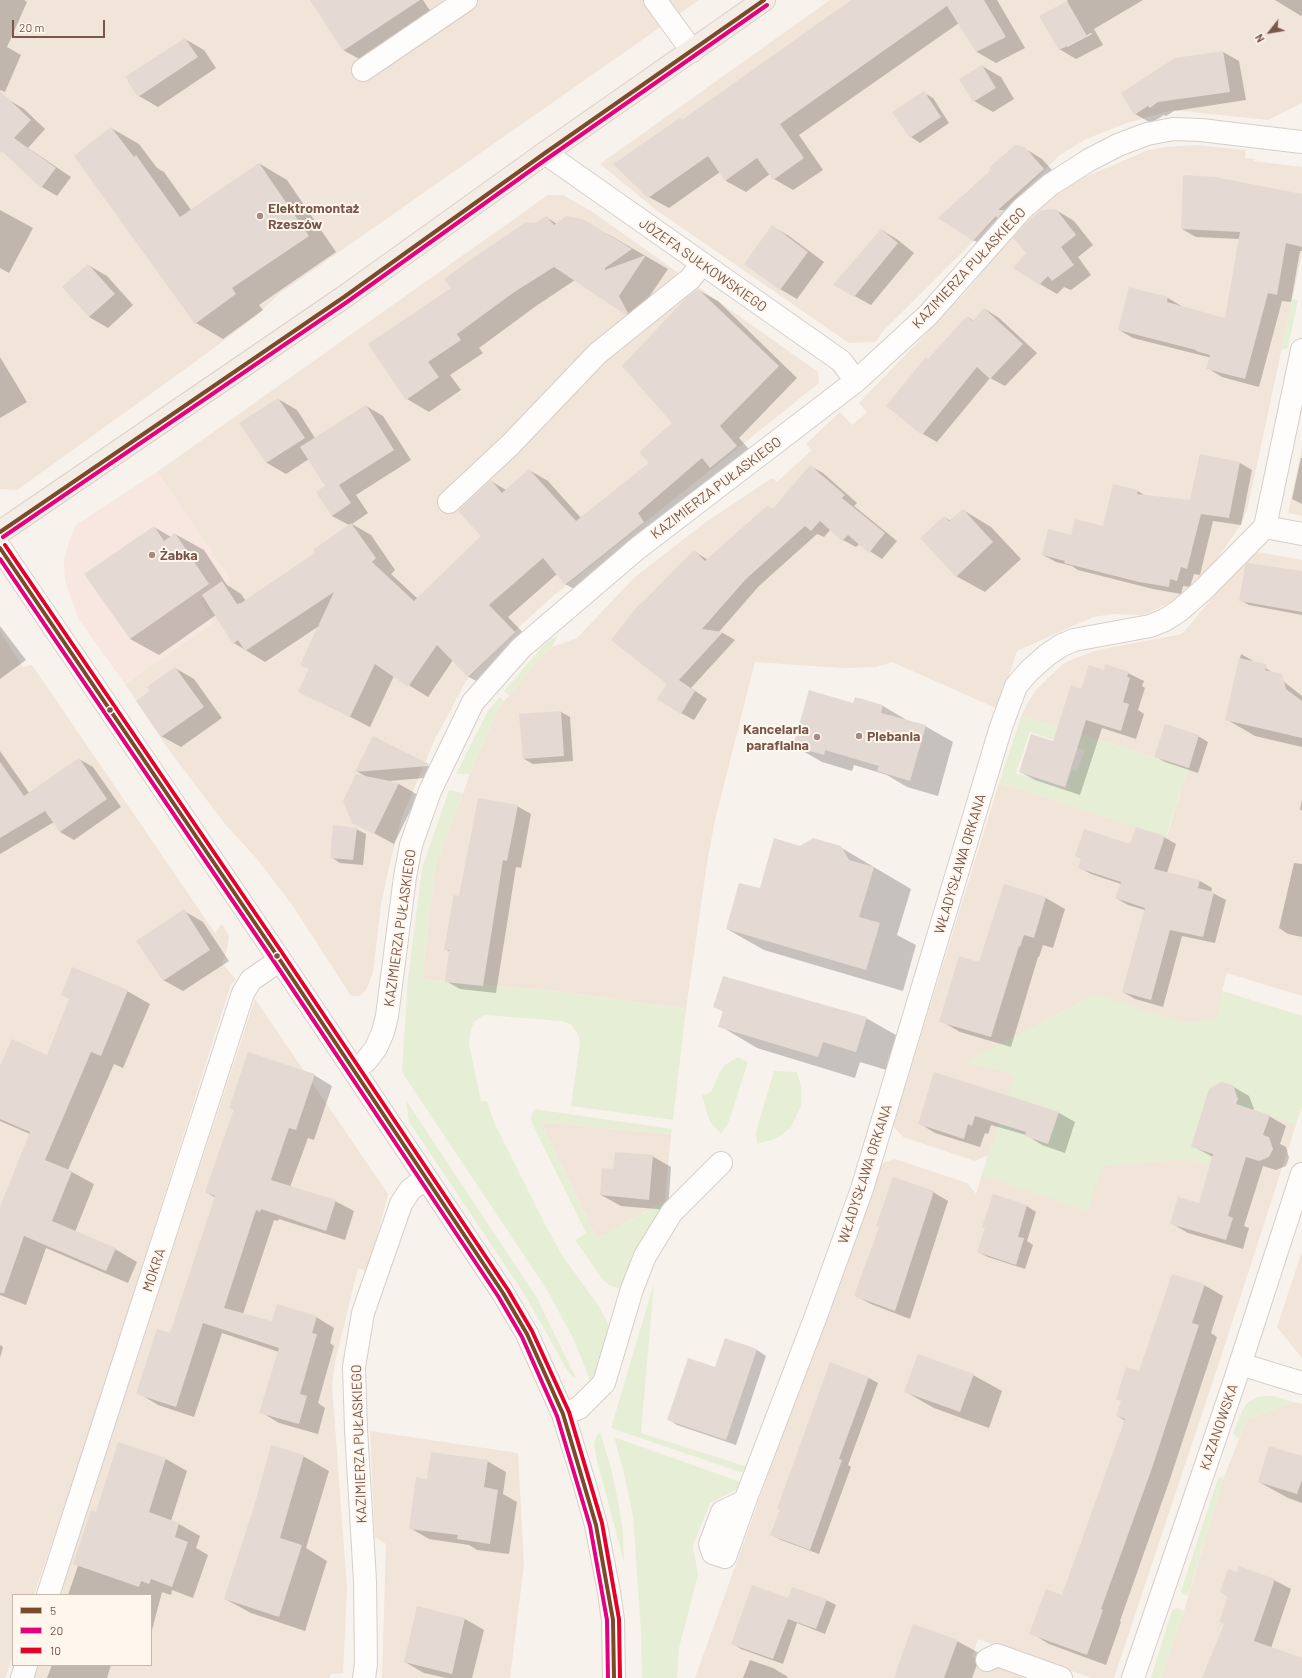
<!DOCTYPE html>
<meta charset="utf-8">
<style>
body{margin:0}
#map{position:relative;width:1302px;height:1678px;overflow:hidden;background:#f8f2ec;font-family:Barlow,sans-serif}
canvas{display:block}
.legend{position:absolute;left:12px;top:1594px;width:140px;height:72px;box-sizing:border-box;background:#fff7ee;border:1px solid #c9b7ac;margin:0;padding:5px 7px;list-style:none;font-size:12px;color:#78574a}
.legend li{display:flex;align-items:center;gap:8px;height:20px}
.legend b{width:20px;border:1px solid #c9b7ac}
.north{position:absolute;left:1250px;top:12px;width:40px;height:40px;-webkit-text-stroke:3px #fff7ee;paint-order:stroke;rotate:239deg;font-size:11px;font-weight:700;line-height:16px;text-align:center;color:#78574a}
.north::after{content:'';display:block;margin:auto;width:14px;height:18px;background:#78574a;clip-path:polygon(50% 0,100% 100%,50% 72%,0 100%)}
.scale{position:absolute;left:12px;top:20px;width:93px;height:18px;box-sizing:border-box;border:2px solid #78574a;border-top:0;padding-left:5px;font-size:12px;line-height:14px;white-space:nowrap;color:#78574a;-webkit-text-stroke:3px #fff7ee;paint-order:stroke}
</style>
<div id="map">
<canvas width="1302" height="1678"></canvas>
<ul class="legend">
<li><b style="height:5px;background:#7a4b2a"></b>5</li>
<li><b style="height:5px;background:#e5007d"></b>20</li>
<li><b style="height:5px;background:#e4002b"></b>10</li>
</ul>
<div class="north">N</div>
<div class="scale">20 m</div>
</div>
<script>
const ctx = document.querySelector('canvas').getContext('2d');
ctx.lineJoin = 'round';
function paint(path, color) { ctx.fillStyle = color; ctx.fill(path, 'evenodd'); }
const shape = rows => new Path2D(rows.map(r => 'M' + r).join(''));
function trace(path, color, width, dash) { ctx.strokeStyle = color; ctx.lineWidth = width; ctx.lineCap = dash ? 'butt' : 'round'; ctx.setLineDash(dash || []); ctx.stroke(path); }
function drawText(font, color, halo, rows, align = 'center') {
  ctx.font = font + ' Barlow,sans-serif'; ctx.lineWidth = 4; ctx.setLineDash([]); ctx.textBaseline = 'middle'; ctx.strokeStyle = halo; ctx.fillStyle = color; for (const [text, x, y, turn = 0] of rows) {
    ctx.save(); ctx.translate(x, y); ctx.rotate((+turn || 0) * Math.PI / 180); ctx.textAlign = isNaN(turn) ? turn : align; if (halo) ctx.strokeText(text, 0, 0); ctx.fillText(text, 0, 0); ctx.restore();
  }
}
paint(shape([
 [0,0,699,0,279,294,255,317,195,362,17,490,0,489],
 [830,0,1302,0,1302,103,1268,120,1173,110,1127,123,1086,139,1060,155,884,330,875,342,849,343,655,209,600,164],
 [1196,145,1246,150,1245,158,1255,159,1254,161,1302,167,1302,254,1248,506,1242,523,1216,560,1193,583,1180,595,1169,603,1143,615,1113,614,1093,617,1017,651,998,709,892,662,876,667,842,668,755,662,715,820,707,863,686,1009,555,991,422,979,435,868,470,774,498,709,543,654,552,647,577,638,635,577,706,522,772,478,777,482,812,450,806,444,840,412,852,425,867,412,859,403,966,292,1009,239,1052,198,1083,178,1146,151,1164,147],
 [548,195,563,195,594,213,818,372,819,383,552,597,521,625,466,681,435,739,402,817,391,859,381,904,373,973,366,990,359,996,351,996,293,906,257,859,225,824,169,750,125,684,214,622,199,600,231,580,157,472],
 [1302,447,1302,516,1288,513],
 [1252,551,1302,560,1302,996,1227,973,1222,991,1302,1016,1302,1106,1221,1357,1114,1678,1092,1678,978,1639,972,1657,1035,1678,695,1678,880,1164,895,1159,967,1183,976,1194,988,1155,975,1161,903,1137,893,1126,999,783,1167,836,1188,768,1026,717,1020,720,1028,702,1036,690,1048,678,1063,664,1076,658,1098,650,1182,634],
 [0,631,23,667,32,665,215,933,222,924,229,936,227,949,222,963,236,980,231,984,84,1450,34,1595,13,1595,13,1656,5,1678,0,1678],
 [255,999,388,1194,368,1271,358,1268,335,1362,332,1385,347,1588,343,1673,331,1674,330,1678,31,1678,35,1665,151,1665,151,1595,59,1595],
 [541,1122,671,1134,665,1201,597,1239],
 [1302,1251,1302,1358,1277,1327],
 [1293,1402,1302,1404,1302,1678,1161,1678,1184,1611,1224,1477,1247,1419],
 [370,1431,518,1453,524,1564,510,1678,382,1678,386,1544,375,1537]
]), '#f1e4d9');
paint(shape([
 [157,472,231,580,199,600,214,622,125,684,79,620,65,581,64,560,69,541,76,525]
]), '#f8e7e0');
paint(shape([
 [1292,299,1298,300,1288,348,1281,350],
 [558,636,552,647,543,654,509,696,504,691,541,648,551,639],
 [500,697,504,702,498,709,470,774,456,774,489,709],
 [1026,717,1188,768,1166,837,999,783,1020,720],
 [1030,732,1085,750,1077,771,1072,770,1066,789,1016,773],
 [449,790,463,793,435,868,422,979,555,991,686,1009,673,1120,571,1106,580,1042,578,1035,572,1025,561,1021,484,1015,474,1022,471,1030,469,1043,481,1101,487,1101,494,1122,547,1228,562,1255,600,1308,608,1324,608,1335,597,1374,590,1380,574,1340,547,1290,403,1074,402,1070,408,978,422,868],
 [1222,991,1302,1016,1302,1106,1296,1124,1236,1104,1239,1095,1236,1093,1232,1085,1221,1082,1214,1086,1210,1085,1191,1146,1211,1153,1207,1165,1189,1159,1103,1166,1087,1211,982,1175,1014,1075,967,1062,1094,994,1183,1023,1216,1019],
 [738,1057,748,1062,728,1124,721,1134,712,1124,708,1117,702,1095,711,1092,720,1072,726,1064],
 [774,1071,797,1072,801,1086,801,1106,791,1127,782,1135,772,1140,757,1144,756,1132],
 [406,1100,537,1298,576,1378,573,1377,567,1370,525,1295,409,1122],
 [535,1109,672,1129,671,1134,541,1122,597,1239,665,1201,663,1210,621,1289,610,1286,603,1280,575,1240,586,1233,530,1119],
 [654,1283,641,1433,748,1467,746,1474,611,1428],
 [1264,1396,1274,1396,1293,1402,1247,1419,1239,1439,1233,1434,1242,1411,1247,1403,1257,1397],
 [599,1433,601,1435,611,1468,618,1501,623,1532,624,1562,597,1461,594,1445,596,1437],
 [614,1437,743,1483,739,1488,710,1503,693,1546,698,1575,679,1648,677,1678,642,1678,641,1632,633,1516,623,1469],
 [1224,1477,1217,1501,1188,1596,1183,1594,1181,1591,1218,1478],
 [1177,1608,1184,1611,1161,1678,1151,1678,1172,1610]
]), '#e6efd6');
paint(shape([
 [0,0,24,0,27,2,7,47,21,55,5,92,0,90],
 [321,0,423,0,438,23,372,66,343,50],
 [855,0,997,0,1025,48,996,63,977,52,959,23,799,135,823,170,793,190,774,179,770,174,746,192,726,181,720,172,669,208,649,197],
 [1067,0,1143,0,1094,29,1103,45,1076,59,1059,49,1040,16,1068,2],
 [1091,33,1092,34,1067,47,1067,45],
 [1275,0,1302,0,1302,14,1301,16],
 [185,39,204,50,216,68,158,107,139,96],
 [1223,52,1239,61,1246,100,1174,111,1166,116,1164,115,1151,123,1135,114],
 [982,66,1001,77,1014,99,993,112,974,101],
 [924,93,933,98,949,123,920,143,911,137],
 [9,100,24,109,45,129,28,148,71,177,57,196,42,187,0,148,0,109],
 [111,128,139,144,157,168,164,172,191,210,260,164,287,180,336,252,259,305,263,310,223,339,196,323],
 [1024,148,1042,159,1061,180,991,250,973,240],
 [1302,195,1302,251,1300,251,1291,302,1282,301,1259,387,1222,377,1207,368,1210,358,1208,357,1133,338,1119,330,1130,288,1168,298,1183,307,1226,319,1239,239,1196,237,1182,229],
 [0,210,33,228,9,273,0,268],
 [1056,210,1074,221,1093,245,1078,257,1091,275,1071,290,1064,287,1057,294,1040,284,1027,253],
 [546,217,557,224,606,233,668,269,641,309,650,326,649,327,626,314,575,280,536,306,479,348,483,353,450,375,461,390,429,412,407,399,369,344,452,288],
 [773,227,789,236,824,262,797,299,780,289],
 [882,230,898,240,914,253,871,305,851,294],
 [88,265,107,276,133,305,108,328,89,317],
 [698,290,718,301,797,378,739,438,756,457,731,479,718,472,657,525,585,595,565,584,557,574,508,617,534,644,488,688,469,677,453,660,428,697,394,676,370,727,299,691,310,669,301,665,319,626,265,662,234,643,216,615,159,655,130,639,154,527,171,537,175,534,204,550,227,585,241,594,246,601,316,554,349,525,332,516,327,486,309,459,286,474,267,463,241,423,278,399,297,410,315,438,366,406,383,416,411,460,356,495,368,513,352,524,371,535,395,570,391,574,418,599,482,536,491,481,506,490,529,470,548,481,581,518,650,463,673,424],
 [985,309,999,318,1037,353,1005,386,990,378,937,442,923,434,929,360,968,317,974,321],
 [0,357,27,402,0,418],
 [1200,455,1240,463,1252,470,1241,525,1213,521,1200,575,1194,574,1190,587,1183,586,1181,594,1153,589,1078,570,1072,566,1056,562,1043,555,1072,536,1104,527,1138,491,1145,496,1191,501],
 [1301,458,1302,458,1302,504,1292,499],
 [810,466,823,473,857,503,854,506,897,541,882,559,859,544,856,547,843,540,831,529,824,537,817,534,759,586,718,633,723,633,735,640,691,688,707,699,694,720,681,713,668,684,642,605,694,551,708,560,768,507,774,510],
 [963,510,991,527,1021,559,985,592,956,576,944,517,951,521],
 [1302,573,1302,615,1249,605,1240,600],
 [0,626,26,660,0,679],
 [1241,654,1269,670,1302,696,1302,747,1255,736,1226,719],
 [175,668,194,679,222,718,181,747,161,736,151,691],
 [1104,671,1128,673,1144,681,1142,686,1145,688,1138,710,1144,714,1136,739,1102,728,1080,795,1035,780,1020,772,1053,742,1081,690],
 [856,698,883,706,910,722,925,726,953,742,938,796,907,787,887,775,854,765,852,771,822,762,794,746,854,704],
 [561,712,570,717,573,761,533,764,524,759],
 [1198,736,1208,742,1198,773,1165,762,1156,757],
 [373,737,447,776,389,781,399,784,418,795,394,844,353,822,367,777,356,771],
 [0,751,30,794,79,759,93,767,121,807,74,840,60,832,54,822,0,854],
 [1302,800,1302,811,1300,809],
 [517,806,531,814,521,868,516,867,496,993,460,989,446,981,450,952,445,949,454,896,460,897],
 [356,829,366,834,363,865,340,863,331,857],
 [1164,837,1176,844,1167,873,1200,881,1212,888,1211,892,1226,900,1215,943,1182,936,1163,1007,1135,999,1123,992,1145,910,1128,905,1116,898,1121,884,1091,874,1079,867,1082,859,1077,856],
 [800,847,840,847,911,889,897,935,916,945,903,991,764,950,727,929,760,889],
 [1294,863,1302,864,1302,937,1288,934,1279,928],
 [1005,885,1046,898,1065,909,1053,948,1043,945,1039,957,1038,957,1011,1047,960,1032,941,1021,980,963],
 [184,911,203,922,229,961,183,991,163,980],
 [127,991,150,1004,123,1068,114,1064,68,1170,94,1184,75,1232,115,1249,137,1262,128,1283,46,1248,26,1305,0,1295,0,1209,30,1134,0,1121,0,1068,47,1056,70,999],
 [715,1007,866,1018,903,1039,893,1072,860,1062,855,1078,757,1048,720,1026,724,1012],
 [935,1073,1059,1113,1075,1122,1065,1153,1042,1145,1026,1135,991,1125,988,1134,985,1133,980,1147,935,1133,919,1123],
 [314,1075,332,1086,314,1140,308,1138,290,1187,335,1201,354,1211,345,1240,279,1219,278,1221,274,1220,243,1314,273,1322,316,1317,334,1328,330,1343,334,1346,318,1403,325,1408,318,1434,279,1423,261,1412,279,1352,222,1333,194,1417,158,1405,140,1394,171,1334,216,1198,206,1192,235,1110,231,1108],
 [1232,1086,1249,1096,1254,1109,1253,1111,1269,1116,1286,1126,1280,1144,1286,1147,1289,1158,1286,1166,1276,1170,1263,1166,1244,1226,1249,1228,1243,1249,1188,1233,1171,1223,1200,1205,1213,1157,1192,1146],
 [652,1156,671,1167,668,1210,621,1206,601,1195,614,1170],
 [933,1192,948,1201,910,1319,871,1304,856,1296],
 [993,1196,1027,1206,1036,1212,1027,1241,1033,1245,1025,1269,988,1257,978,1252,986,1228],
 [1204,1285,1223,1296,1211,1333,1217,1337,1169,1482,1120,1621,1121,1622,1106,1665,1049,1644,1031,1633,1062,1596,1126,1421,1117,1416,1122,1401,1140,1373],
 [726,1339,757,1350,766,1356,736,1445,677,1425,668,1419,716,1369],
 [0,1345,3,1347,0,1358],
 [830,1364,869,1378,878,1383,848,1465,851,1467,819,1554,781,1540,772,1535],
 [973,1375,1002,1391,989,1428,934,1408,906,1392],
 [303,1456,329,1471,306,1548,327,1561,305,1631,251,1613,225,1599],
 [1302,1457,1302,1503,1288,1498,1259,1482],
 [166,1459,187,1471,171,1521,179,1524,200,1536,196,1548,208,1555,193,1598,172,1590,171,1595,162,1592,151,1634,151,1595,68,1595,96,1513],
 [487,1461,506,1472,503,1494,517,1502,509,1554,477,1550,469,1545,429,1539,410,1528,428,1480],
 [1274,1580,1291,1589,1271,1648,1302,1659,1302,1678,1203,1678,1225,1624,1229,1597,1221,1592],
 [788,1599,826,1600,836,1605,825,1634,797,1623,783,1664,741,1649,732,1643],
 [465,1619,484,1630,472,1678,446,1678,424,1673,405,1662],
 [957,1641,981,1654,972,1678,895,1678],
 [750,1660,773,1668,788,1677,787,1678,743,1678],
 [52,1665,111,1665,107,1678,47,1678]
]), '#0003');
paint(shape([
 [310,0,420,0,343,51],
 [851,0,984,0,1006,37,976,52,947,6,780,124,804,158,773,180,757,158,725,181,708,156,648,198,613,164,680,118,682,120],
 [1067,1,1087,36,1059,50,1039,16],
 [185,38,198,57,138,97,125,77],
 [1223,51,1230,92,1158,102,1150,108,1148,106,1134,115,1121,93,1175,58],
 [982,65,996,88,973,102,959,79],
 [0,91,31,120,14,138,56,168,41,188,2,151,0,153],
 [924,91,941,117,910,138,892,112],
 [111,127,134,157,136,155,180,217,259,163,309,236,232,288,236,294,195,324,74,156],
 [1015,145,1025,147,1044,169,998,210,1005,210,997,218,996,216,973,241,938,218,991,170,989,168],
 [1183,175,1215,177,1302,194,1302,247,1286,243,1277,295,1268,293,1245,379,1206,369,1210,355,1196,351,1196,350,1118,330,1129,287,1168,297,1167,302,1225,318,1240,232,1181,229],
 [1056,209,1076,235,1061,247,1074,265,1052,281,1048,276,1039,285,1013,268,1026,253,1013,238,1031,218,1041,210],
 [546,216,554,225,566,216,583,219,632,249,605,268,605,270,646,255,619,296,628,313,626,315,554,267,513,293,457,334,461,340,428,362,439,377,406,400,368,344,451,288,444,279,483,251,526,222,535,223],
 [772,225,808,252,780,290,744,264],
 [881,229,898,243,854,297,833,285],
 [88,264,115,294,89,317,62,287],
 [698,289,779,366,720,426,737,446,710,468,702,458,638,513,644,522,565,585,543,558,489,605,515,632,468,677,437,645,408,687,375,664,350,717,298,692,309,669,300,665,334,592,245,651,238,640,233,644,202,595,222,581,237,604,241,603,315,553,313,550,351,523,376,558,372,562,414,601,481,536,458,511,491,480,502,493,529,469,576,521,649,463,639,452,672,423,622,366,687,297],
 [984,308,1023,344,990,379,977,367,922,435,886,406,926,357,928,359,967,316,973,321],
 [278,398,305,438,266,463,239,423],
 [366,405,394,450,339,485,351,503,332,516,316,492,325,486,300,447],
 [1200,454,1240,462,1229,518,1201,514,1187,569,1181,567,1177,581,1170,579,1169,587,1139,582,1064,563,1065,561,1042,555,1048,529,1071,535,1075,519,1103,526,1113,484,1138,490,1137,494,1190,500],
 [810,465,845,495,842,498,885,533,869,553,848,535,842,541,820,521,811,531,805,526,746,579,702,629,723,632,679,680,695,691,681,714,657,699,667,684,611,640,640,603,641,604,694,550,705,561,768,505,772,510],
 [963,509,993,542,956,577,920,538,944,516,949,521],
 [154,526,164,541,175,533,209,584,130,639,84,574],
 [1247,563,1302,571,1302,612,1239,601,1245,565],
 [1239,658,1267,664,1265,670,1282,674,1286,689,1302,701,1302,738,1225,720],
 [1105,664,1129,672,1127,677,1130,678,1123,702,1129,704,1121,731,1086,720,1065,787,1019,772,1031,734,1053,741,1071,685,1081,689,1089,665,1104,670],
 [175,667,204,707,161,737,136,701,150,691,147,687],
 [809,690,853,703,855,697,883,705,881,713,926,725,910,781,877,771,879,766,825,750,824,755,793,746],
 [561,711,564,756,523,759,519,714],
 [1165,724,1199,735,1189,768,1154,757],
 [373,736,429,764,428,766,355,772],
 [79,758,107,799,60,832,45,811,0,838,0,762,24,796],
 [356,774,399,783,374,834,352,823,343,801],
 [478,798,518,805,507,861,503,860,483,986,445,982,449,950,444,950,454,895,459,896],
 [333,825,357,828,353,860,330,858],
 [1136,827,1165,836,1154,869,1200,880,1198,888,1214,892,1203,937,1170,930,1151,1000,1122,992,1145,908,1115,898,1121,882,1078,868,1081,858,1075,856,1084,829,1130,844],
 [774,838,800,846,813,838,841,846,849,860,874,867,859,917,880,923,866,970,726,929,739,883,760,888],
 [1004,884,1046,897,1034,938,1024,935,1020,947,1019,946,991,1037,939,1022,959,956,979,962],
 [184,909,210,950,163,981,136,941],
 [72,967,128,990,101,1056,91,1052,45,1160,72,1171,52,1221,116,1248,106,1271,24,1236,4,1293,0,1293,0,1207,30,1132,0,1119,0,1066,12,1039,47,1055,69,999,61,995],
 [723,976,867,1017,856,1052,823,1042,818,1057,718,1027,723,1011,713,1007],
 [248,1052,315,1074,296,1130,289,1128,271,1180,336,1200,326,1231,261,1209,260,1212,256,1210,224,1308,272,1321,277,1304,317,1316,312,1333,317,1334,300,1394,307,1396,299,1424,259,1413,279,1348,203,1323,176,1407,136,1394,157,1329,170,1333,215,1196,205,1192,234,1109,229,1108],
 [934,1072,1059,1112,1048,1144,1025,1136,1026,1132,975,1116,972,1126,968,1124,964,1139,918,1124],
 [1221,1082,1233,1085,1238,1099,1236,1104,1270,1115,1263,1135,1269,1137,1273,1149,1269,1157,1259,1161,1246,1157,1228,1216,1233,1218,1226,1240,1170,1224,1178,1197,1199,1203,1213,1154,1191,1147,1209,1089],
 [615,1152,653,1155,649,1200,600,1195,602,1168,613,1169],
 [893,1177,934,1191,895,1311,854,1296,879,1227,876,1226],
 [993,1194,1027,1205,1018,1237,1024,1238,1016,1265,977,1252,985,1228,982,1227],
 [1172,1274,1205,1284,1192,1323,1199,1325,1151,1471,1101,1609,1103,1610,1087,1655,1029,1634,1046,1589,1062,1595,1125,1419,1116,1416,1121,1401,1116,1399,1126,1367,1139,1371],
 [725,1338,757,1349,726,1440,667,1420,688,1358,715,1367],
 [918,1354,974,1374,960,1412,904,1392],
 [830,1362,869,1377,839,1459,842,1460,810,1550,770,1535,780,1510,777,1509],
 [118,1442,166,1458,149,1512,179,1523,175,1537,188,1542,172,1587,151,1579,149,1584,141,1581,139,1587,73,1564,91,1510,96,1512],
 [271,1445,304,1455,280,1538,302,1545,279,1617,224,1599,256,1500],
 [1269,1446,1302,1456,1302,1480,1297,1494,1258,1482],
 [431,1452,488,1460,484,1487,498,1490,490,1544,457,1539,458,1535,409,1529,416,1477,427,1479],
 [1239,1566,1275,1579,1254,1641,1302,1658,1302,1678,1202,1678,1224,1624,1219,1622,1228,1596,1220,1592,1228,1569,1237,1572],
 [752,1585,788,1598,792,1587,827,1599,816,1629,788,1619,773,1659,731,1644],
 [417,1606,465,1618,452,1674,404,1662],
 [913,1624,958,1640,944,1678,894,1678]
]), '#e5dad3');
const minor = shape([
 [655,0,692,51],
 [363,70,466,0],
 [545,153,841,361,856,381],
 [449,502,510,445,598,353,690,279,702,264],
 [1265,527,1302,534],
 [0,548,280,960,503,1293,527,1334,563,1414,584,1482,596,1525,609,1592,613,1620,614,1678],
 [354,1070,366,1061,376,1048,383,1032,387,1016,405,877,411,845,430,791,473,702,521,648,638,548,856,381,928,315,1022,209,1050,185,1089,160,1118,145,1147,134,1173,129,1201,130,1302,142],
 [1240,1364,1302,1383],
 [563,1414,579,1408,604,1383,632,1289,645,1256,672,1212,721,1163],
 [745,1501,725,1557,713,1553,710,1544,722,1512,745,1501,816,1316,862,1189,1001,727,1016,686,1029,671,1047,655,1062,645,1074,640,1150,626,1165,620,1179,611,1203,590,1265,527,1302,350],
 [48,1595,243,993,251,980,280,960],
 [987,1660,997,1655,1061,1678],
 [22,1678,26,1665],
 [364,1678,366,1664,365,1581,356,1429,354,1367,363,1313,401,1204,410,1190,426,1178],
 [1133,1678,1235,1380,1302,1174]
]);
const major = shape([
 [0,532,344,297,545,153,764,0]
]);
trace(minor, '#d7cec8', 24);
trace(major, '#dacfc9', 24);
trace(minor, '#fefdfc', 22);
trace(major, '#f3ede5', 22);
trace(shape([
 [0,532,344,297,545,153,764,0],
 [0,548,280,960,503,1293,527,1334,563,1414,596,1525,613,1620,614,1678]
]), '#7a4b2a', 4);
trace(shape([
 [3,537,347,302,548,158,767,5],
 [0,559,275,963,498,1296,522,1337,557,1416,590,1526,607,1620,608,1678]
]), '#e5007d', 4);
trace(shape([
 [5,545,285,957,508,1290,532,1331,569,1412,602,1523,619,1619,620,1678]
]), '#e4002b', 4);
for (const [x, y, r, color] of [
 [260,216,4,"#a58d83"],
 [152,555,4,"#a58d83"],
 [110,710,3.5,"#78574a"],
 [859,736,4,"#a58d83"],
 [817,737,4,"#a58d83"],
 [277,956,3.5,"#78574a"]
]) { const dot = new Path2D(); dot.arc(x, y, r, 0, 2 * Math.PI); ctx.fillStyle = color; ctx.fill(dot); trace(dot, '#fff7ee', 1.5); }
drawText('bold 14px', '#78574a', '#fff7ee', [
 ["Elektromontaż",268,208],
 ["Rzeszów",268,224],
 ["Żabka",160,555],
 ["Kancelaria",809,729,"right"],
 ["parafialna",809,745,"right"],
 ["Plebania",867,736]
], 'left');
drawText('14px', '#78574a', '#fff7ee', [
 ["JÓZEFA SUŁKOWSKIEGO",703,265,35],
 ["KAZIMIERZA PUŁASKIEGO",969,268,-47],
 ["KAZIMIERZA PUŁASKIEGO",716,488,-37],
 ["WŁADYSŁAWA ORKANA",960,864,-73],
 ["KAZIMIERZA PUŁASKIEGO",400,928,-82],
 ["WŁADYSŁAWA ORKANA",865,1174,-72],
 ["MOKRA",154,1270,-72],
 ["KAZANOWSKA",1219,1427,-71],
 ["KAZIMIERZA PUŁASKIEGO",359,1444,-92]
]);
</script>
